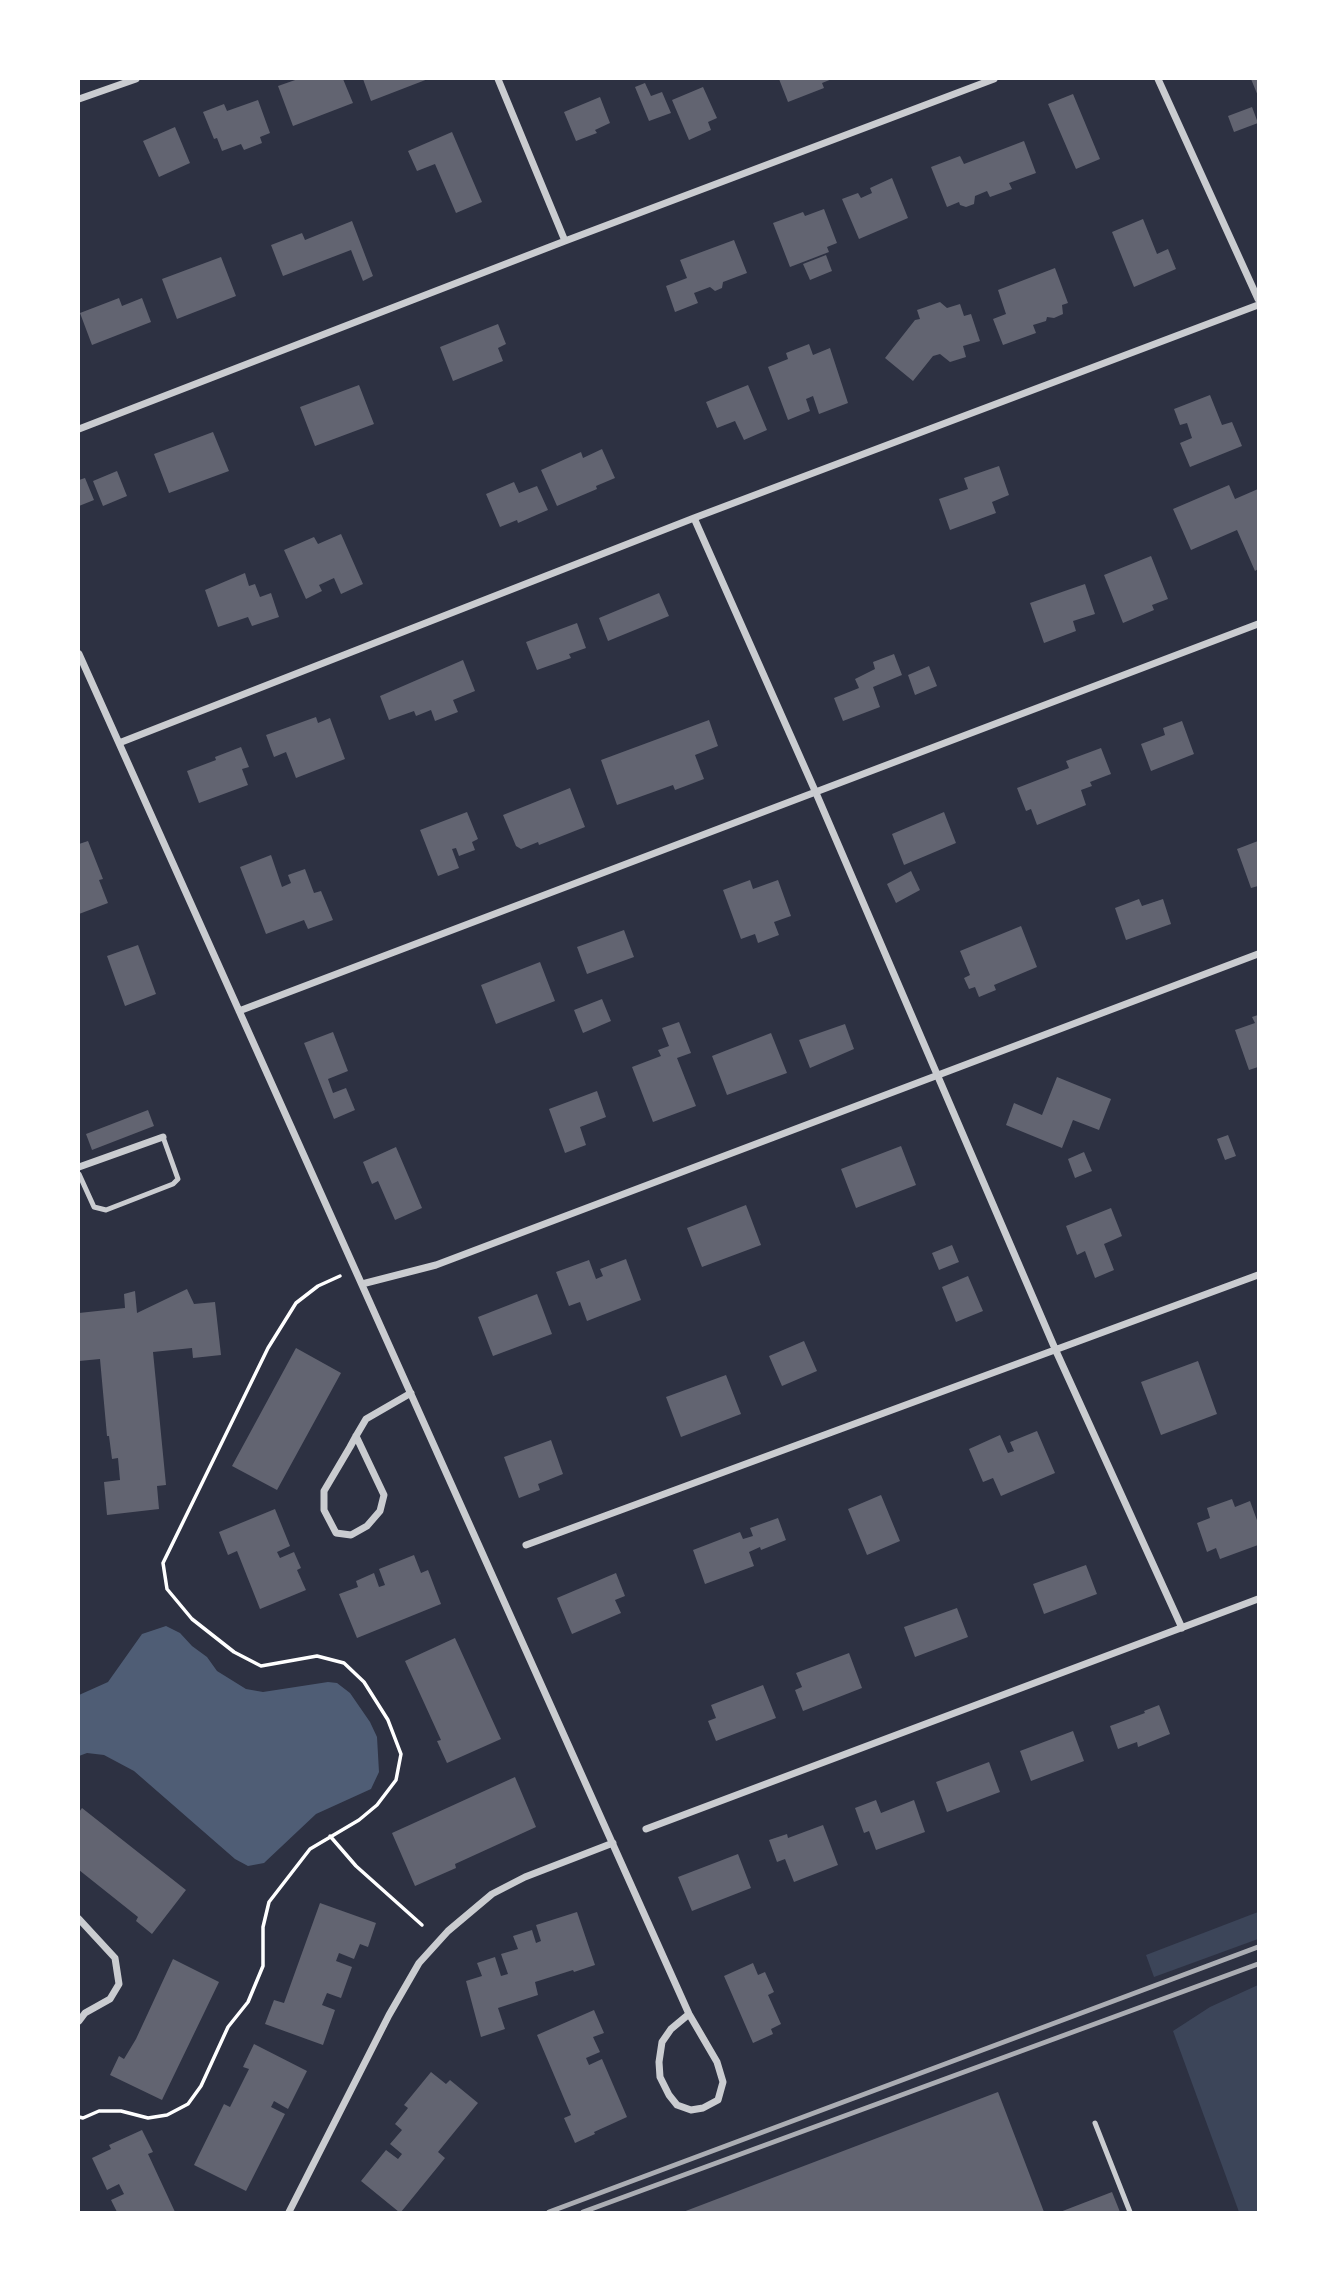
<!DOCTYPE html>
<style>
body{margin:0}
#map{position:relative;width:1337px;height:2291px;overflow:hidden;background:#2d3142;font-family:Poppins,sans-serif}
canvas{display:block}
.frame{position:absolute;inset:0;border:80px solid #fff;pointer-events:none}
</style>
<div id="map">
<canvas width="1337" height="2291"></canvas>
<div class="frame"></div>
</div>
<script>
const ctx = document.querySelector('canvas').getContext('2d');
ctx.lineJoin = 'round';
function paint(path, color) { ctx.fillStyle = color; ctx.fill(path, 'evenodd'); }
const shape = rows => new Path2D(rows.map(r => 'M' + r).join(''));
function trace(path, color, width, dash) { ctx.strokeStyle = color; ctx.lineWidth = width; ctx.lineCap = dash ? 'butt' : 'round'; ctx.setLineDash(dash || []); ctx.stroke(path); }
paint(shape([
 [1258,1912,1258,1939,1154,1977,1146,1955],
 [1258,1985,1258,2212,1239,2212,1173,2031,1210,2007]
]), '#3c4559');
paint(shape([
 [166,1626,180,1633,192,1646,207,1657,217,1671,246,1689,263,1692,328,1682,337,1683,350,1693,370,1722,377,1737,379,1772,371,1789,316,1814,264,1863,248,1866,235,1859,134,1771,104,1755,87,1753,79,1756,79,1695,108,1682,142,1634]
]), '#4f5d75');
paint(shape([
 [298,79,343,79,353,103,293,126,278,86],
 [363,79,428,79,371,101],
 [779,79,832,79,822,83,824,88,788,102],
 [1251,79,1258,79,1258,96],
 [645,83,651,96,662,92,671,113,649,121,635,87],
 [703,87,717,118,708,122,711,130,689,140,672,100],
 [1073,94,1100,159,1076,169,1048,104],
 [600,97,610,123,595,130,597,133,576,141,564,112],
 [258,100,270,133,260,137,262,143,244,150,241,144,222,151,217,138,214,139,203,112,224,104,227,111],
 [1252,107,1258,123,1234,132,1228,116],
 [175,127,190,163,159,177,143,141],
 [452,132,482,202,456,213,435,164,417,171,408,151],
 [1024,141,1036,173,1009,183,1012,189,990,197,987,191,975,196,974,204,966,207,960,205,959,202,947,207,931,167,960,156,964,164],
 [892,178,908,218,859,239,842,199,858,193,861,198,872,193,870,188],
 [824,209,837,243,827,247,829,252,790,267,773,223,803,212,805,216],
 [1143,219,1157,254,1168,249,1176,269,1134,287,1112,232],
 [352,221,373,276,363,281,351,250,283,276,271,245,302,233,305,240],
 [734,240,747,273,723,282,722,288,715,291,710,287,694,293,698,303,675,312,666,286,687,278,680,260],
 [826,255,832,271,810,280,803,264],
 [221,257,236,296,177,319,162,279],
 [1055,268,1068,303,1062,305,1063,314,1054,318,1047,317,1046,321,1033,325,1036,333,1003,345,993,319,1006,314,998,290],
 [119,298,122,306,142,298,151,322,92,345,80,313],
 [940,302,947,308,960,304,964,316,971,314,980,341,963,346,966,357,950,362,940,354,933,356,913,381,885,358,915,320,920,319,917,310],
 [498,324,506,344,498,348,503,361,453,381,440,347],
 [809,344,813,355,830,348,848,403,819,414,813,396,806,399,810,411,788,420,768,367,788,359,786,353],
 [359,385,374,424,315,446,300,407],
 [748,385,767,430,744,440,735,421,717,428,706,402],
 [1210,395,1222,425,1232,422,1242,446,1190,467,1180,443,1192,438,1187,423,1180,425,1174,409],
 [213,432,229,471,169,493,154,454],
 [602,449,615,478,596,486,597,489,557,506,541,470,581,452,583,458],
 [999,466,1009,495,992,502,996,513,950,530,939,499,968,489,964,478],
 [117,471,127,496,103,506,93,481],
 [85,478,94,500,79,506,79,480],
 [514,482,519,493,537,486,548,510,518,523,517,520,500,527,486,494],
 [1229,485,1235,499,1258,489,1258,569,1255,571,1237,530,1191,550,1173,509],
 [341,534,363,584,341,594,334,578,319,585,322,591,306,599,284,550,314,537,318,544],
 [1151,556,1168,599,1152,605,1154,610,1123,623,1104,575],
 [245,573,249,586,255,584,260,597,271,593,279,617,252,626,248,617,218,627,205,590],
 [1085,584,1095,614,1073,621,1076,631,1044,643,1030,603],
 [659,593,669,616,608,641,599,618],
 [577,623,586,648,569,654,571,658,537,670,526,642],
 [894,654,902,675,873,687,880,707,843,721,834,698,859,688,855,679,875,669,873,662],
 [463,660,475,691,453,700,458,712,435,721,431,710,416,716,414,711,389,720,380,696],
 [929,666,937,686,915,695,908,675],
 [316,717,318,723,330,718,345,759,296,778,286,752,274,757,266,735],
 [709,720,718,746,695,755,704,779,675,790,673,785,617,805,601,760],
 [1182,721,1194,754,1151,771,1141,744,1165,735,1163,728],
 [241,747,249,767,242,769,248,785,199,803,187,771,216,760,215,757],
 [1101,748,1111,774,1090,782,1092,786,1081,790,1086,805,1037,825,1031,809,1026,811,1017,788,1069,768,1066,761],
 [570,788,585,827,539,845,538,842,521,849,516,846,503,815],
 [467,812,478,839,472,842,475,850,459,856,456,848,452,849,459,868,438,876,420,830],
 [944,812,956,843,904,865,892,834],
 [88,841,103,879,99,880,108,903,79,914,79,844],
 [1258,841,1258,886,1251,888,1237,849],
 [271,855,282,887,291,883,288,875,305,869,314,893,321,891,333,920,308,929,304,920,266,934,240,867],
 [911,871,920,890,896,903,887,884],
 [750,880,753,889,778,880,791,916,774,922,779,935,758,943,755,934,741,939,723,890],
 [1139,899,1142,906,1163,899,1171,924,1126,940,1115,908],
 [1021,926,1037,967,994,985,996,990,979,997,975,987,969,989,964,978,970,975,960,951],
 [624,930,634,957,587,974,577,947],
 [138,945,156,994,125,1006,107,956],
 [540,962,555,1001,496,1024,481,985],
 [602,999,611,1021,583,1033,574,1010],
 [1258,1015,1258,1067,1249,1070,1235,1030,1255,1023,1252,1017],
 [679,1022,691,1053,677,1058,696,1106,653,1122,632,1067,661,1056,658,1050,669,1046,662,1028],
 [845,1024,854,1049,810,1068,799,1040],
 [333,1032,348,1071,328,1079,333,1093,346,1088,355,1110,334,1119,304,1043],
 [771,1033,787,1073,727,1095,712,1056],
 [1057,1077,1111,1099,1099,1130,1073,1120,1062,1148,1006,1125,1014,1103,1042,1115],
 [597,1091,606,1117,580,1127,586,1145,565,1153,549,1109],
 [148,1110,154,1126,92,1150,86,1134],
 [1228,1135,1236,1156,1225,1160,1217,1139],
 [901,1146,916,1185,856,1208,841,1169],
 [396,1147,422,1208,395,1220,378,1181,372,1184,363,1162],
 [1084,1152,1092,1171,1075,1178,1068,1159],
 [746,1205,761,1245,702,1267,687,1228],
 [1111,1208,1122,1236,1104,1244,1114,1270,1095,1278,1085,1251,1077,1255,1066,1226],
 [952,1245,959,1262,939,1270,932,1253],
 [626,1259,641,1300,587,1321,580,1302,569,1306,556,1272,589,1260,596,1279,603,1276,600,1269],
 [968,1276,983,1311,956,1322,942,1287],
 [187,1289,194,1304,215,1302,221,1355,193,1358,192,1348,153,1352,166,1485,157,1486,159,1509,107,1515,104,1482,120,1480,118,1458,112,1459,109,1436,107,1436,100,1359,79,1361,79,1313,125,1308,124,1294,135,1291,137,1313],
 [537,1294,552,1334,493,1356,478,1317],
 [804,1341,817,1371,782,1386,769,1356],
 [296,1348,341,1373,277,1490,232,1466],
 [1198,1361,1217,1414,1161,1435,1141,1382],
 [726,1375,741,1414,681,1437,666,1397],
 [1037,1431,1055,1473,1001,1496,993,1478,983,1482,969,1449,1000,1435,1008,1453,1014,1451,1010,1442],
 [551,1440,563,1474,538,1484,540,1490,519,1498,504,1457],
 [881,1495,900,1541,867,1555,848,1509],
 [1232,1499,1235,1507,1250,1501,1258,1523,1258,1545,1220,1559,1216,1548,1207,1552,1197,1523,1210,1518,1207,1508],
 [275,1509,290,1546,277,1552,280,1558,294,1552,301,1568,297,1570,306,1590,260,1609,237,1551,228,1555,219,1532],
 [778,1518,786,1540,761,1550,760,1547,749,1552,754,1566,705,1584,693,1550,740,1532,743,1539,753,1536,750,1528],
 [414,1555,421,1573,428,1570,441,1604,357,1638,339,1594,358,1587,356,1581,374,1573,379,1587,385,1585,379,1569],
 [1086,1565,1097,1594,1044,1614,1033,1584],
 [616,1573,625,1596,615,1600,621,1613,572,1634,557,1598],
 [957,1608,968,1637,915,1657,904,1627],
 [455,1638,501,1739,447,1763,437,1741,441,1740,405,1661],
 [849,1653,862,1688,803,1711,795,1690,802,1687,796,1673],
 [763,1685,776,1718,716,1741,708,1721,716,1718,711,1705],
 [1159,1705,1170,1734,1138,1747,1137,1742,1118,1749,1110,1726,1145,1713,1144,1711],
 [1073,1731,1084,1761,1031,1781,1020,1751],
 [989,1762,1000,1792,947,1812,936,1782],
 [515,1777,536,1827,455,1864,456,1868,415,1886,392,1833],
 [876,1800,881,1813,914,1800,925,1832,876,1850,869,1831,864,1833,855,1808],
 [82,1808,186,1890,152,1934,136,1921,138,1917,79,1870,79,1812],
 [823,1825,838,1865,794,1882,785,1859,777,1862,769,1840,787,1834,788,1838],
 [738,1854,751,1888,692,1911,678,1877],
 [320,1903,376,1923,368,1947,360,1944,354,1959,339,1953,336,1961,352,1967,341,1998,327,1993,322,2005,335,2010,323,2045,265,2024,274,2000,284,2003],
 [577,1912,595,1965,574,1972,573,1970,535,1982,538,1995,498,2008,505,2029,481,2037,466,1981,482,1976,477,1963,495,1957,501,1976,508,1974,501,1954,518,1949,513,1936,532,1930,536,1943,541,1941,536,1925],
 [173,1959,219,1982,162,2100,110,2075,119,2056,124,2059,136,2039],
 [753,1963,758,1975,765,1972,774,1992,768,1995,781,2024,771,2029,773,2034,753,2043,724,1976],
 [594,2010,604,2033,593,2037,600,2052,586,2058,589,2065,602,2059,627,2117,594,2132,595,2134,575,2143,564,2118,571,2115,537,2035],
 [254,2044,307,2071,288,2109,274,2101,271,2107,285,2114,246,2191,194,2165,224,2104,230,2107,249,2069,243,2067],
 [431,2072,446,2084,450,2080,478,2103,438,2152,445,2158,401,2212,399,2212,361,2181,386,2150,398,2159,402,2154,390,2144,402,2130,395,2124,408,2108,404,2105],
 [998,2092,1044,2212,683,2212],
 [142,2130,153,2152,148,2154,175,2212,117,2212,111,2200,124,2194,119,2184,107,2190,92,2158,111,2149,109,2145],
 [1112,2192,1120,2212,1060,2212]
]), '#626471');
trace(shape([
 [330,1836,356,1866,422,1925],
 [79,2117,83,2118,99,2111,121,2111,148,2118,167,2115,188,2104,201,2086,228,2027,248,2002,263,1966,263,1927,269,1902,310,1849,359,1820,377,1805,396,1780,401,1754,388,1720,364,1682,344,1663,317,1656,261,1666,234,1652,192,1619,167,1589,163,1563,268,1348,296,1303,318,1286,340,1276]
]), '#fff', 3.5);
trace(shape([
 [79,1174,94,1207,106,1210,173,1184,178,1179,163,1137],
 [1095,2123,1130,2212]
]), '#caccd0', 5);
trace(shape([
 [498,79,565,241],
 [1158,79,1258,299],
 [79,99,136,79],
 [79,429,565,241,994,79],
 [694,518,816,793,1056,1351,1182,1628],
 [79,654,689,2014,717,2062,723,2082,718,2100,703,2108,691,2110,677,2105,669,2095,660,2077,659,2062,662,2042,671,2029,689,2014],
 [119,743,694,518,1258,305],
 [239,1011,1258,624],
 [79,1167,163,1137],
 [362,1284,436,1265,1258,954],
 [356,1436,384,1495,380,1511,367,1526,351,1535,336,1533,324,1510,324,1491,350,1447,356,1436,366,1419,411,1393],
 [526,1545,1258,1275],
 [646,1829,1258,1599],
 [79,1919,115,1958,119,1984,110,1999,85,2013,79,2021],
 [289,2212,389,2015,419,1963,448,1931,492,1894,525,1877,613,1843]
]), '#caccd0', 7);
trace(shape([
 [549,2212,1258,1947],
 [583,2212,1258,1964]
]), '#abadb3', 5);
</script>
